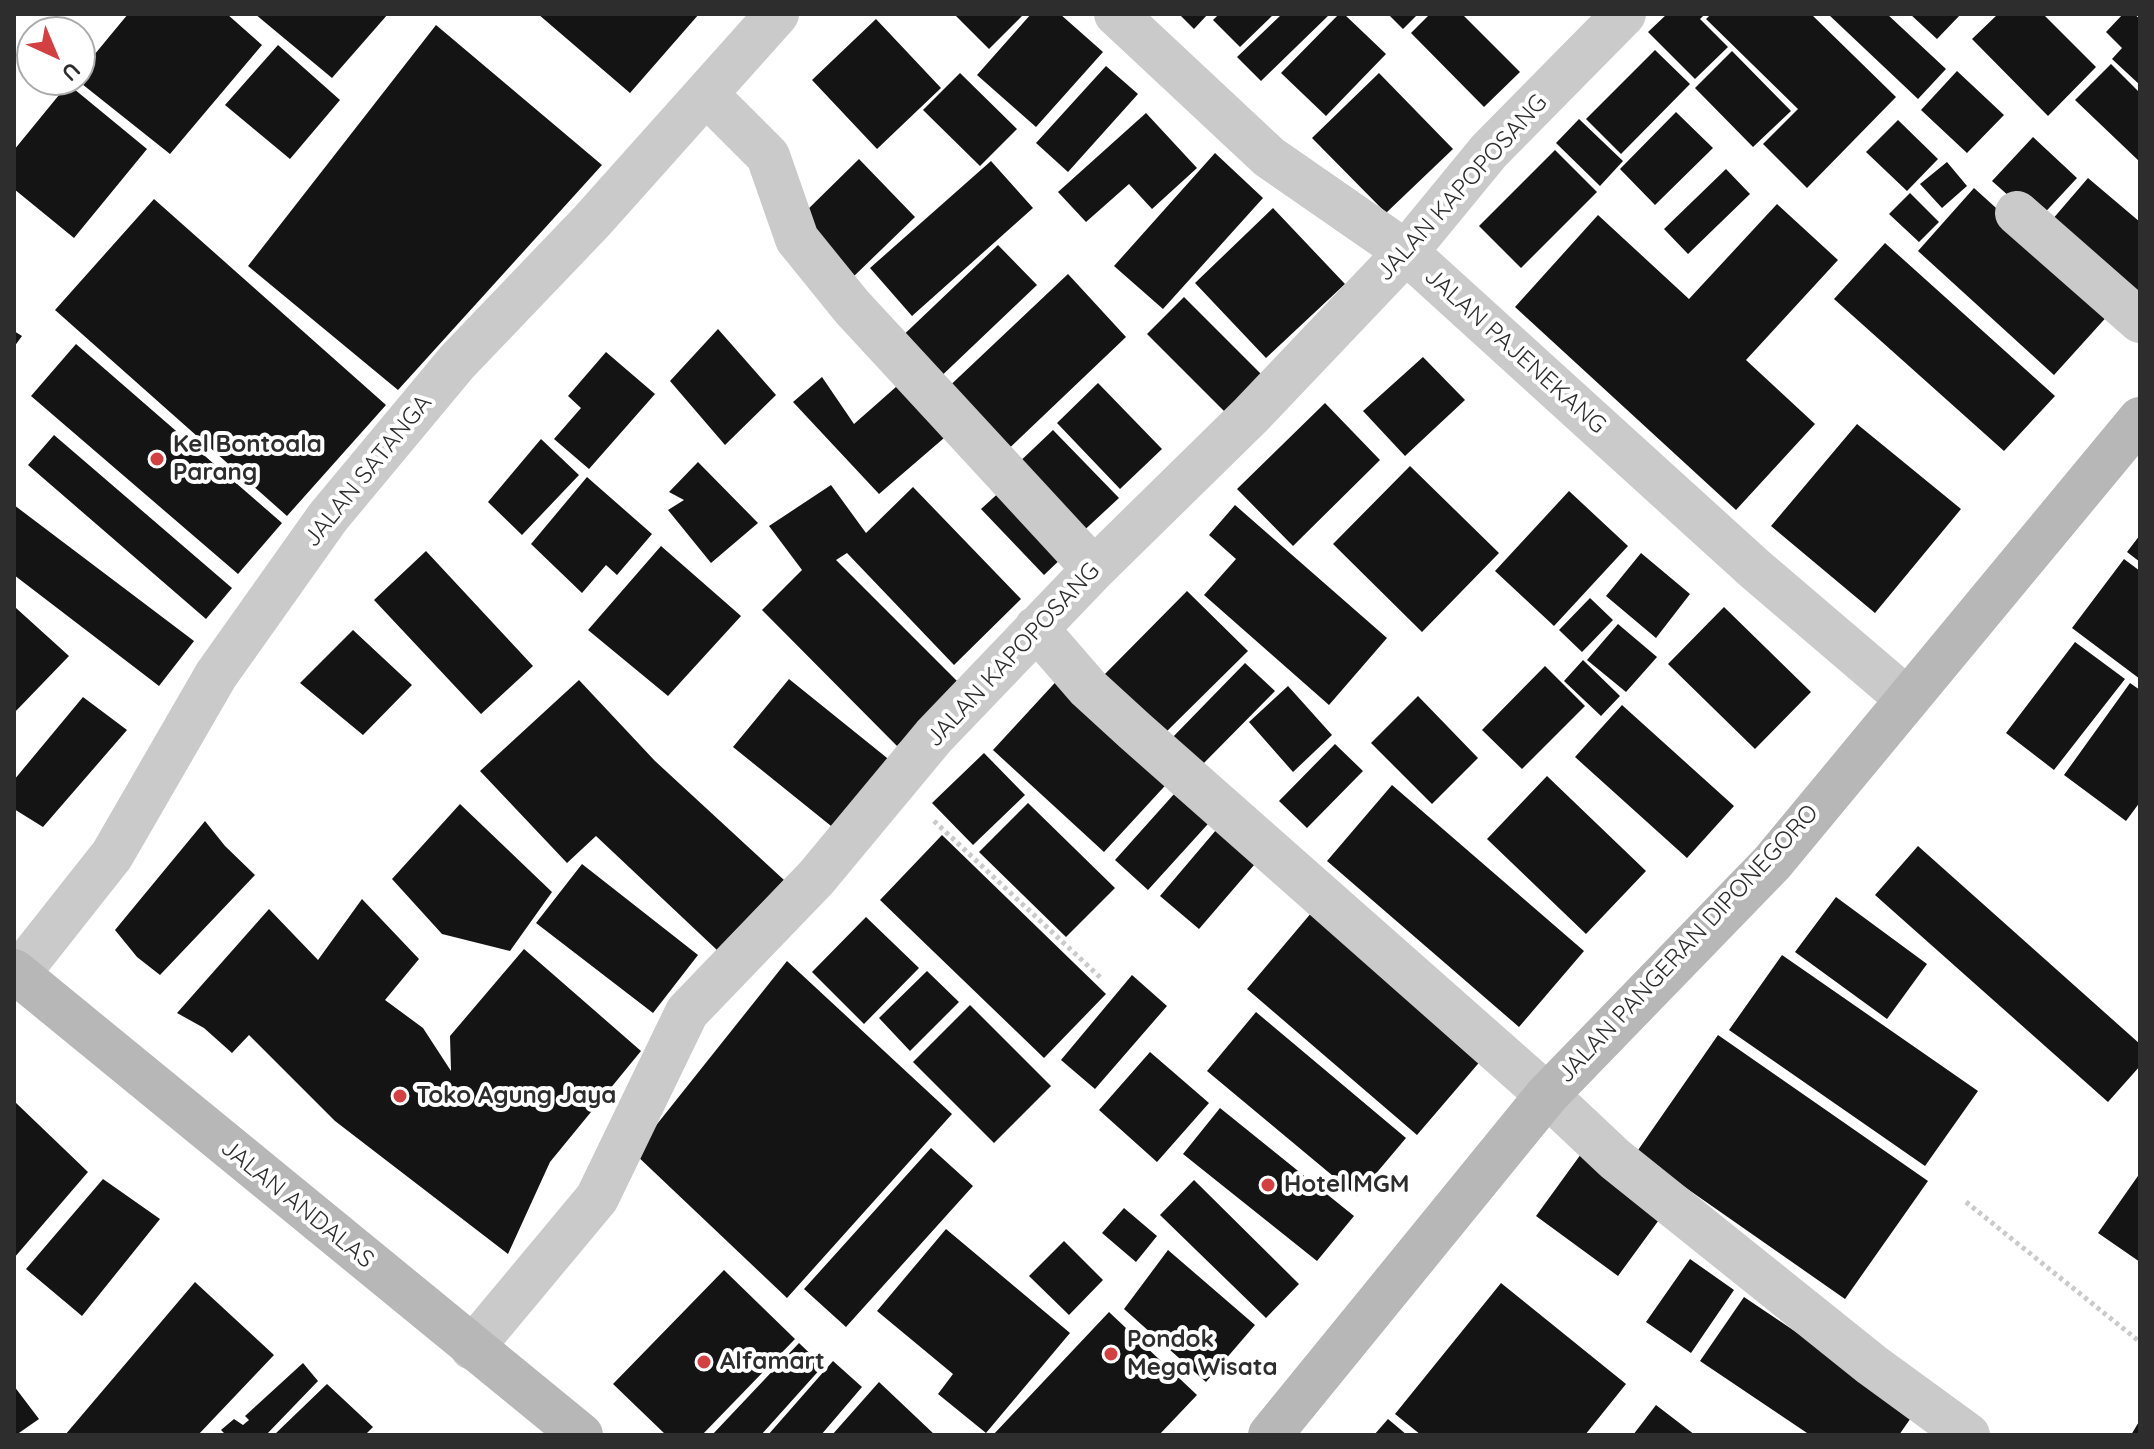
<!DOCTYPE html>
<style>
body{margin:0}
#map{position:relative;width:2154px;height:1449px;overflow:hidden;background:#fff;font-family:Quicksand,sans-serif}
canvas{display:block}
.frame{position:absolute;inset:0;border:16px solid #2d2d2d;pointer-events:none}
.north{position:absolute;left:16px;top:16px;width:80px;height:80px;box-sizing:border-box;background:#fff;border:2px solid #ababab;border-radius:50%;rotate:136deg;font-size:22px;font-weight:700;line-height:32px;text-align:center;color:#2d2d2d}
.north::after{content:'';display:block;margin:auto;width:28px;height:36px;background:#d34042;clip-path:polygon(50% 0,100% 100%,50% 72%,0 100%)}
</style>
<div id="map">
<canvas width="2154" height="1449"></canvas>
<div class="frame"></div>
<div class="north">U</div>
</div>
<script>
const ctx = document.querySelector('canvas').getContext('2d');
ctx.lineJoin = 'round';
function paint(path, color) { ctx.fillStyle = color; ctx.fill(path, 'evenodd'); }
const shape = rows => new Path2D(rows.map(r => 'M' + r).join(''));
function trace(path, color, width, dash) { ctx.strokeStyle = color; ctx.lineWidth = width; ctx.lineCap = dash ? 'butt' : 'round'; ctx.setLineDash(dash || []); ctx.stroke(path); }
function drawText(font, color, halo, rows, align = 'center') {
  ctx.font = font + ' Quicksand,sans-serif'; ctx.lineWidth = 8; ctx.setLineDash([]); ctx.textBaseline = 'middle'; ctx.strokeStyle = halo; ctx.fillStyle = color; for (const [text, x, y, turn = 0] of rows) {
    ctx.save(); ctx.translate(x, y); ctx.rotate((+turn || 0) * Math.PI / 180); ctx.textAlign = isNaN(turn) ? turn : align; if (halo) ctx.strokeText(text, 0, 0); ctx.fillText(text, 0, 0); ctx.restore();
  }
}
paint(shape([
 [128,14,227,14,262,45,170,154,77,80,80,80,80,72],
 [255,14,388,14,332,78],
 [538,14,699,14,630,93],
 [954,14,1024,14,989,49],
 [1031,14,1060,14,1103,52,1036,127,977,75],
 [1179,14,1208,14,1194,29],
 [1219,14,1274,14,1240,47,1213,20],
 [1282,14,1330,14,1261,81,1237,57],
 [1339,14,1344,14,1386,54,1326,116,1281,73],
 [1388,14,1418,14,1403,29],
 [1430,14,1452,16,1462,14,1520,72,1484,107,1411,33],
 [1667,14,1705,14,1700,19,1728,47,1695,79,1648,32],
 [1711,14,1811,14,1896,97,1807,188,1763,144,1798,109,1706,19],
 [1828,14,1887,14,1946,69,1918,99],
 [1910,14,1961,14,1937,39],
 [1998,14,2043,14,2096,67,2048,116,1972,39],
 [2123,14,2134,14,2140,19,2140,85,2112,59,2122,48,2106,32],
 [876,19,941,88,877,149,812,80],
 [436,25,602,165,398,390,248,266],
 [278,45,340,100,290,159,225,105],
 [1655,50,1690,84,1621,154,1586,119],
 [1732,51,1791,111,1753,147,1695,88],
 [2111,64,2140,93,2140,162,2075,100],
 [1106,66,1138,94,1068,172,1036,143],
 [1957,71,2004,115,1967,153,1921,110],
 [960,73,1017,129,980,166,923,110],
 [1379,73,1453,149,1386,213,1312,138],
 [68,84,147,149,74,238,14,189,14,150],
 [1676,112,1713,148,1655,205,1620,169],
 [1146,113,1197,168,1152,209,1129,184,1086,222,1058,192],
 [1579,119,1623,161,1600,186,1556,143],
 [1898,120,1938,159,1907,191,1866,152],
 [2033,137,2077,178,2037,221,1992,181],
 [1555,150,1597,192,1521,268,1479,226],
 [1215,153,1263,198,1163,309,1114,266],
 [859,159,915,217,851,279,796,221],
 [991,161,1033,208,912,316,870,268],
 [1947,162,1967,186,1942,208,1920,184],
 [1726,169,1750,194,1688,254,1664,229],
 [2088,178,2140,222,2140,299,2039,235],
 [1974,188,2111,312,2054,375,1918,251],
 [1910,193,1939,222,1919,242,1889,214],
 [154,199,386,405,287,516,55,310],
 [1777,204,1838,260,1746,360,1815,424,1736,510,1515,307,1598,215,1689,299],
 [1273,208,1345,284,1266,358,1195,283],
 [1885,243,2055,396,2004,451,1834,299],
 [998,245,1037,285,933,384,894,344],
 [1068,274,1126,337,999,458,941,394],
 [1184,297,1264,377,1227,414,1147,334],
 [718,329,776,395,725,445,670,381],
 [14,331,22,336,14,347],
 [76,344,282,523,238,574,31,396],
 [606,352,655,394,589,469,554,439,581,408,568,396],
 [1423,357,1465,400,1405,456,1363,411],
 [822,377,854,424,905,379,951,432,879,494,793,402],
 [1098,383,1162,449,1120,489,1057,423],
 [1325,403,1380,460,1293,546,1237,489],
 [1857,424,1961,509,1875,613,1771,526],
 [1053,430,1119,498,1078,536,1013,468],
 [54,435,232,588,206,619,28,465],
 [541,439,579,475,522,535,488,502],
 [698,462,758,523,711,563,668,510,684,500,669,492],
 [1410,466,1499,553,1422,632,1333,544],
 [587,477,652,534,617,575,606,565,582,593,531,544],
 [831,485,866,533,913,487,1021,599,954,665,847,553,836,560,960,684,897,746,762,610,802,570,769,526],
 [1004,488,1066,554,1044,575,981,509],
 [1569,491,1628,546,1554,626,1495,571],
 [14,505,194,641,159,686,14,575],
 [1235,505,1387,638,1329,705,1204,595,1236,559,1209,535],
 [2140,535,2140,562,2127,552],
 [661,546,741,616,668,696,588,630],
 [426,551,533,666,481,714,374,600],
 [1641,553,1690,594,1656,638,1606,596],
 [2124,559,2140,571,2140,679,2072,628],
 [1187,591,1248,651,1161,737,1102,677],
 [1590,598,1613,620,1582,652,1559,630],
 [1724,607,1811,692,1755,749,1668,664],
 [16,608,69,656,14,713,14,610],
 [1618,624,1657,657,1626,692,1587,660],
 [353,630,412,685,363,735,300,683],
 [2075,642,2125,679,2054,770,2006,733],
 [1583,660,1620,696,1601,716,1564,681],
 [1245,663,1275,691,1198,769,1169,741],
 [1545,666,1585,706,1522,769,1482,730],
 [1063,674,1174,776,1104,852,993,750],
 [789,679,902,770,846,838,733,747],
 [579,680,655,761,784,880,717,950,596,836,567,863,480,771],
 [2130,683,2140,690,2140,802,2126,821,2064,775],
 [1288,686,1332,735,1293,772,1249,722],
 [1418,696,1478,758,1432,804,1371,743],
 [83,697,127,730,43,827,14,809,14,780],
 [1622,705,1734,806,1687,858,1575,757],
 [1335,744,1363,771,1307,828,1279,801],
 [984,753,1025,795,973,845,932,803],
 [1547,776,1646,871,1586,934,1487,839],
 [1183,784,1217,814,1148,890,1115,860],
 [1392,785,1584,951,1519,1027,1327,861],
 [1028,803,1115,888,1066,937,979,852],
 [460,804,552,892,510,951,442,934,392,879],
 [205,821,225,846,255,875,160,975,137,957,115,930],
 [1222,823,1261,857,1199,929,1160,896],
 [942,835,1106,994,1044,1058,880,900],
 [1918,846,2140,1044,2140,1066,2108,1102,1875,895],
 [582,864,698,955,653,1013,536,923],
 [1836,897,1927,964,1887,1019,1795,952],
 [362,899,419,959,385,1000,423,1028,451,1071,450,1036,524,949,641,1051,550,1162,508,1254,335,1121,249,1035,232,1053,204,1028,177,1013,269,909,318,960],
 [1312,912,1483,1058,1417,1135,1247,989],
 [866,917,919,968,864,1024,812,972],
 [1782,955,1978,1091,1925,1166,1729,1030],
 [787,961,952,1114,787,1298,634,1153],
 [927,971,959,1002,910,1051,879,1018],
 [1132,975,1167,1006,1095,1089,1061,1060],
 [970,1005,1051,1086,994,1143,913,1062],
 [1256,1012,1406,1138,1357,1196,1207,1071],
 [1718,1035,1928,1181,1845,1299,1636,1153],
 [1150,1052,1209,1103,1157,1162,1099,1110],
 [14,1101,88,1172,14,1258],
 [1220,1108,1354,1216,1317,1261,1183,1154],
 [931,1148,973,1186,846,1327,804,1289],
 [1581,1154,1664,1213,1618,1276,1536,1216],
 [2140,1173,2140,1262,2098,1233],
 [103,1179,160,1219,82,1316,26,1269],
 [1194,1180,1299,1284,1266,1318,1160,1215],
 [1124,1208,1157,1236,1136,1262,1102,1233],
 [946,1229,1070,1333,986,1433,938,1394,953,1374,877,1311],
 [1064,1241,1103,1280,1069,1315,1029,1276],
 [1168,1250,1255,1325,1206,1382,1124,1309],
 [1690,1259,1734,1290,1691,1353,1646,1322],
 [724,1270,795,1339,702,1435,666,1435,613,1384],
 [195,1282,274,1355,198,1435,65,1435],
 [1501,1283,1626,1384,1585,1435,1421,1435,1395,1414],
 [1744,1297,1915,1412,1899,1435,1810,1435,1700,1361],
 [1109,1312,1197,1395,1159,1435,993,1435],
 [799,1343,823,1366,761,1435,712,1435],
 [833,1361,862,1387,821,1435,768,1435],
 [303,1363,318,1381,266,1435,226,1435,221,1430,234,1419,243,1425,249,1420,245,1416],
 [879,1382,935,1435,832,1435],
 [327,1384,373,1427,365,1435,274,1435],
 [14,1386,39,1419,16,1435,14,1435],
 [1656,1405,1695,1435,1633,1435],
 [1388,1419,1407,1435,1374,1435],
 [2140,1420,2140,1435,2131,1435]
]), '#141414');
trace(shape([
 [934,821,1102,979],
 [1966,1202,2140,1342]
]), '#cacaca', 5, [4, 4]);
trace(shape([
 [1116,14,1269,157,1406,252,1755,569,1906,698],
 [706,94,768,156,797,239,852,307,1094,569],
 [2017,213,2140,321],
 [1036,628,1088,688,1135,731,1547,1095,1615,1159,1872,1365,1968,1435],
 [18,974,112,855,216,675,328,517,457,362,591,222,777,14],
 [472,1348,597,1198,687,1012,816,878,934,736,1094,569,1251,415,1406,252,1489,151,1624,14]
]), '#cacaca', 44);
trace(shape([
 [14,971,581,1435],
 [1270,1435,1547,1095,1772,863,2140,419]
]), '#b7b7b7', 44);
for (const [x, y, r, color] of [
 [157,459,8,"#d34042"],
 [400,1096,8,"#d34042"],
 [1268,1185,8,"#d34042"],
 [1111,1354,8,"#d34042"],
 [704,1362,8,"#d34042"]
]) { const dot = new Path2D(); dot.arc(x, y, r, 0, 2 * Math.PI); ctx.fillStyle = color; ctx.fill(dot); trace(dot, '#fff', 3); }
drawText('24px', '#2d2d2d', '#fff', [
 ["JALAN KAPOPOSANG",1462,188,-48],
 ["JALAN PAJENEKANG",1515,351,42],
 ["JALAN SATANGA",368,471,-51],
 ["JALAN KAPOPOSANG",1013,655,-47],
 ["JALAN PANGERAN DIPONEGORO",1688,944,-47],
 ["JALAN ANDALAS",297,1204,39]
]);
drawText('bold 24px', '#2d2d2d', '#fff', [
 ["Kel Bontoala",173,445],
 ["Parang",173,473],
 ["Toko Agung Jaya",416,1096],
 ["Hotel MGM",1284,1185],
 ["Pondok",1127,1340],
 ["Mega Wisata",1127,1368],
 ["Alfamart",720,1362]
], 'left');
</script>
